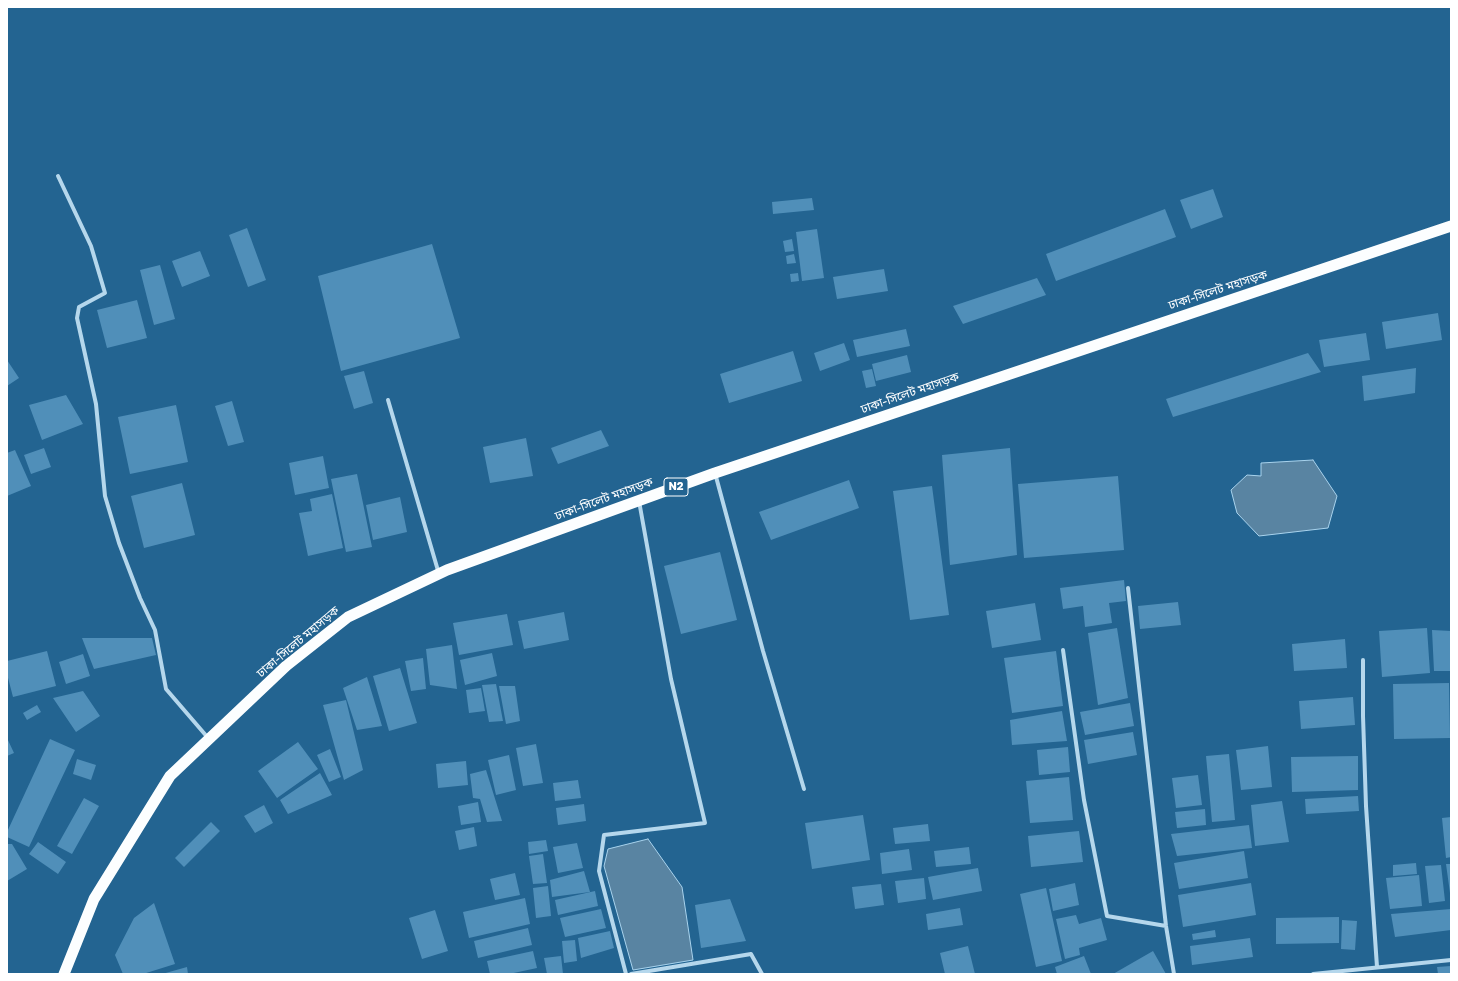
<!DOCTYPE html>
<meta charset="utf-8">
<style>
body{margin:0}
#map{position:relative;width:1458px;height:981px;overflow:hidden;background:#236491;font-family:"Golos Text",sans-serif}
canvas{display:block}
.frame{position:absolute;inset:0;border:8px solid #fff;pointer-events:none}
</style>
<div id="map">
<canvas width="1458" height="981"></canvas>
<div class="frame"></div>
</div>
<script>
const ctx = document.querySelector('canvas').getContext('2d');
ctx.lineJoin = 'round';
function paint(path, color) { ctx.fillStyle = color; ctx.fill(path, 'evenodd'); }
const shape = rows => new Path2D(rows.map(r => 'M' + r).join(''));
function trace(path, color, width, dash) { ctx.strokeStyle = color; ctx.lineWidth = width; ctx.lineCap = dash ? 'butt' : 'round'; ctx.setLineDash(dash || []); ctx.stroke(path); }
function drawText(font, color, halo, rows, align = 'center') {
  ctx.font = font + ' "Golos Text","Noto Sans Bengali",sans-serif'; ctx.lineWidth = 3; ctx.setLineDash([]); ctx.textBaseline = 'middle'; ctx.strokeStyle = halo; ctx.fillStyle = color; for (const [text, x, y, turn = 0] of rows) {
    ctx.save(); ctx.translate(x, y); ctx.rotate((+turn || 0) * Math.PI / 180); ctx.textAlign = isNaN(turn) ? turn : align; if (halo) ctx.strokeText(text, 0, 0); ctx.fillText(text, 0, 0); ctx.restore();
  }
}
const water = shape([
 [1313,460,1337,496,1328,528,1259,536,1237,513,1231,490,1247,475,1261,476,1261,463,1313,460],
 [648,839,682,887,693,960,633,970,604,866,608,849,648,839]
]);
paint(water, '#5984a2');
trace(water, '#a9d3ed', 1);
paint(shape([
 [1213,189,1223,217,1191,229,1180,200],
 [812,198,814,210,773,214,772,202],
 [1165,209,1176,237,1056,281,1046,254],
 [247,228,266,280,248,287,229,235],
 [817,229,824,278,802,281,796,232],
 [792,239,794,251,785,252,783,241],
 [432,244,460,338,341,371,318,276],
 [200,251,210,276,182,287,172,261],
 [794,254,796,263,787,264,786,256],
 [160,265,175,319,154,325,140,270],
 [884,269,888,291,837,299,833,277],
 [798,273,799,281,791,282,790,274],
 [1037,278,1046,295,963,324,953,306],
 [137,300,147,338,107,348,97,310],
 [1438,313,1442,340,1386,349,1382,322],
 [906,329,910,346,857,357,853,340],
 [1366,333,1370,360,1324,367,1319,340],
 [844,343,850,360,820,371,814,353],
 [793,351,802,381,729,403,720,374],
 [1308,353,1321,372,1173,417,1166,399],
 [907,355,911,372,876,381,872,364],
 [7,360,19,378,7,386],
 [1416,368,1415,393,1364,401,1362,376],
 [872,369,876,386,866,388,862,371],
 [364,371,373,403,354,409,344,376],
 [66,395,83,424,42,440,29,405],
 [232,401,244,442,228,446,215,406],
 [176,405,188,462,130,474,118,417],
 [601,430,609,446,558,464,551,448],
 [526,438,533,476,490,483,483,447],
 [44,448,51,467,31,474,24,455],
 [1010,448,1017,555,950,565,942,455],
 [15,450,31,486,7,496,7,453],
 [323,456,329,488,295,495,289,463],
 [357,474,372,547,346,552,331,479],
 [1118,476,1124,550,1024,558,1018,484],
 [849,480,859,508,771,540,759,512],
 [182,483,195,535,144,548,131,496],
 [932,486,949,615,910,620,893,491],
 [332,494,343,548,308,556,299,513,312,511,310,499],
 [400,497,407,532,373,540,366,505],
 [720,552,737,620,681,634,664,566],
 [1124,580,1126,601,1109,603,1112,623,1085,627,1083,606,1063,609,1060,588],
 [1178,602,1181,625,1140,629,1138,606],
 [1035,603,1041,640,992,648,986,611],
 [564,612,569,640,524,649,518,621],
 [507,614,513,645,459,655,453,623],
 [1117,628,1128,698,1098,705,1088,633],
 [1427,628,1430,673,1382,677,1379,631],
 [1432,630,1451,631,1451,671,1434,671],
 [82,638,152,638,156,655,94,669],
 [1345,639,1347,668,1294,671,1292,644],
 [452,645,457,689,430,685,426,649],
 [47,651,56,686,13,697,7,674,7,661],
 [1056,651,1063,706,1012,713,1004,658],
 [492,653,497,676,465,685,460,660],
 [83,654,90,676,66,684,59,662],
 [423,658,426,689,411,691,405,661],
 [400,668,417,723,389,731,373,676],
 [367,677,382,726,357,730,343,688],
 [1449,683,1450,738,1394,739,1393,684],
 [496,684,503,721,489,722,482,685],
 [499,686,515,686,520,721,506,724],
 [481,688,485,711,469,713,466,690],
 [83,691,100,716,76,732,53,698],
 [1353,697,1355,725,1301,729,1299,701],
 [346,700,363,770,344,780,323,705],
 [1130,703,1134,726,1085,735,1080,712],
 [37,705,41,712,27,720,23,713],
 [1062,711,1067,741,1012,745,1010,720],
 [1133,732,1137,755,1088,764,1084,740],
 [7,738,14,753,7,756],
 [50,739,75,750,29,847,7,837,7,832],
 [298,742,318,769,277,798,258,771],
 [536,744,543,783,523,786,516,748],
 [1268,746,1272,787,1241,790,1236,750],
 [1068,747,1070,772,1039,775,1037,750],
 [330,749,341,777,329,782,317,755],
 [1229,754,1235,820,1212,822,1206,756],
 [509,755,516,790,496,795,488,760],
 [1358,756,1358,790,1292,792,1291,757],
 [77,759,96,765,91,780,73,774],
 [466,761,468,785,438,788,436,764],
 [486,770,502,821,487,822,480,799,473,798,470,774],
 [320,773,332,795,288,814,280,800],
 [1198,775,1202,805,1176,808,1172,778],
 [1069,777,1073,820,1030,823,1026,781],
 [578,780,581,798,555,801,553,783],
 [1358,796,1359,811,1306,814,1305,799],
 [84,798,99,806,72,854,57,846],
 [1282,801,1289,842,1255,846,1251,805],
 [478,802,481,822,461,825,458,806],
 [584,804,586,821,558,825,556,808],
 [264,805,273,823,255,833,244,816],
 [1205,809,1206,825,1177,828,1175,812],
 [863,815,870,860,812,869,805,823],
 [1451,817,1451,857,1446,858,1442,818],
 [211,822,220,831,184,867,175,858],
 [928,824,930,841,895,844,893,828],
 [1249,825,1252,848,1177,856,1171,834],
 [474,827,477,846,459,850,455,831],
 [1079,831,1083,862,1031,867,1028,836],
 [546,840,548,851,529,854,528,842],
 [38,842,66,862,58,874,29,854],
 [577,843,583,868,558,873,553,847],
 [7,844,12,844,27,869,7,881],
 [969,847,971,864,936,867,934,851],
 [909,849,912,870,882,874,880,853],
 [1244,851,1248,878,1179,889,1174,863],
 [543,854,547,883,533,884,529,856],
 [1416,863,1417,874,1393,876,1393,865],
 [1446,864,1451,864,1451,893,1450,893],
 [1441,865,1445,901,1429,903,1425,866],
 [978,868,982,891,933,900,928,877],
 [584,871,590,892,552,897,550,880],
 [515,873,520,895,495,900,490,879],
 [1419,875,1422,906,1390,909,1386,878],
 [924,878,926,899,898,903,895,881],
 [1075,883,1079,905,1053,911,1049,889],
 [1251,883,1256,915,1183,927,1178,895],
 [881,884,884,905,855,909,852,887],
 [548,886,551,916,536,918,533,888],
 [1046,888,1062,961,1036,967,1020,894],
 [595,891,598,906,558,915,555,900],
 [525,898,530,924,469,938,463,912],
 [730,899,746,941,701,948,695,905],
 [154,903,175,964,143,974,123,974,115,955,134,918],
 [960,908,963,925,928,930,926,914],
 [601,909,606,928,565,937,560,918],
 [1451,909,1451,930,1395,937,1391,914],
 [435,910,448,951,422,959,409,918],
 [1076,915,1079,924,1101,918,1107,940,1079,948,1080,955,1065,959,1056,919],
 [1339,917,1339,943,1276,944,1276,918],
 [1342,920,1357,921,1355,950,1341,949],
 [528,928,532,945,478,958,474,941],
 [1215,930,1216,937,1193,940,1192,934],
 [610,931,614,948,581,958,578,938],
 [1250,938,1253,957,1192,965,1190,946],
 [575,940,577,961,564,963,562,941],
 [968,946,975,974,945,974,940,953],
 [533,951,537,968,509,974,490,974,487,961],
 [1153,951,1166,974,1113,974],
 [561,956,563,974,547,974,544,958],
 [1084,956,1091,974,1057,974,1055,967],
 [1451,966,1451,974,1438,974,1437,967],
 [187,967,188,974,162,974]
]), '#508fb9');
trace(shape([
 [58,176,91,246,105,293,79,307,77,318,96,404,105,496,119,543,140,598,155,630,166,689,209,739],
 [388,400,439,574],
 [715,473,763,651,804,789],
 [1128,588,1166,926,1174,974],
 [1063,650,1084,800,1107,916,1166,926],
 [1363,660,1363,716,1366,806,1377,967],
 [626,974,599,871,604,835,705,823,671,679,639,501],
 [631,974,751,954,762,974],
 [1313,974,1451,960]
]), '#b5d7ec', 4);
trace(shape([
 [64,974,94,899,170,776,286,666,348,617,447,570,715,473,1451,226]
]), '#fcfeff', 11);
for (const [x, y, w] of [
 [676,487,24]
]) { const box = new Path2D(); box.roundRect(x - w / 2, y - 9, w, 18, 3); ctx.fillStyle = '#236491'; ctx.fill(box); trace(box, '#fff', 1); }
drawText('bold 11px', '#fff', null, [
 ["N2",676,487]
]);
drawText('12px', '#fff', '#236491', [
 ["ঢাকা-সিলেট মহাসড়ক",1218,290,-18],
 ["ঢাকা-সিলেট মহাসড়ক",910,393,-19],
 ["ঢাকা-সিলেট মহাসড়ক",604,499,-20],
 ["ঢাকা-সিলেট মহাসড়ক",298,642,-40]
]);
</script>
